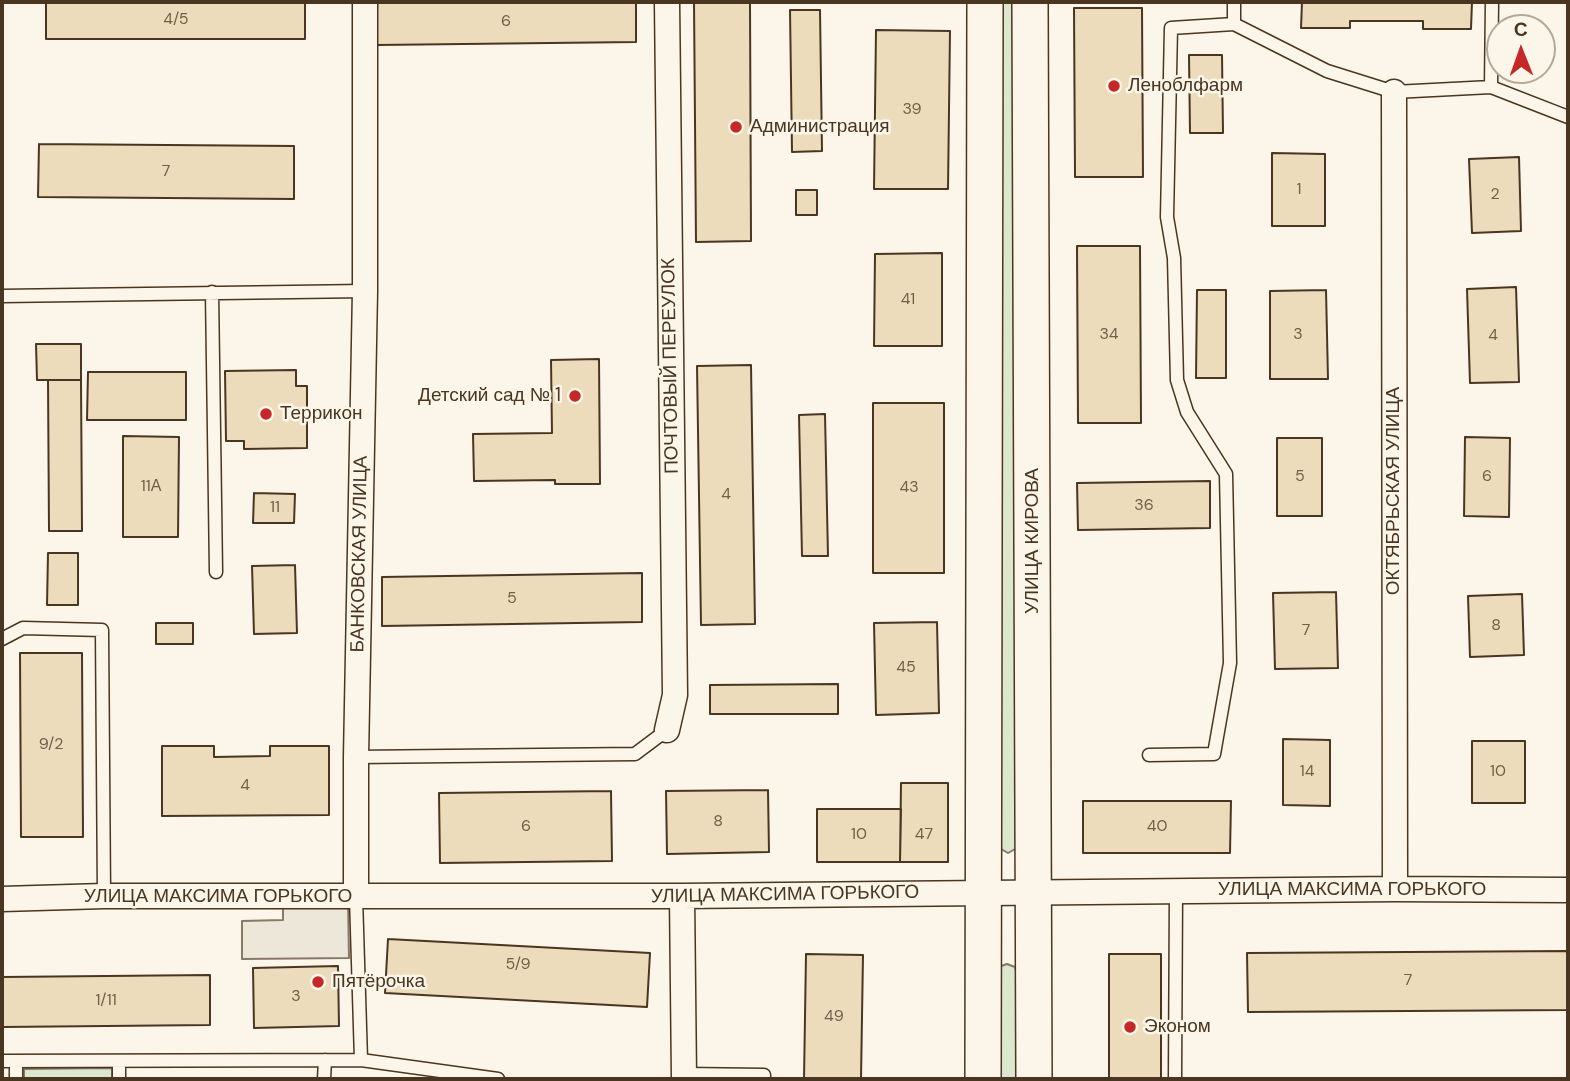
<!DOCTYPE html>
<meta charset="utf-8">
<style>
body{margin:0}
#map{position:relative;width:1570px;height:1081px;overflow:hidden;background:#fbf6e9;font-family:"DM Sans",sans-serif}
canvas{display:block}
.frame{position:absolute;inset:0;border:4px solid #4a3520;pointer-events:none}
.north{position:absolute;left:1486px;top:14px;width:70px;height:70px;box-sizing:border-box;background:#fbf6e9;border:2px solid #b4a999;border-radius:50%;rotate:359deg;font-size:19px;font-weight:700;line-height:28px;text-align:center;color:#4a3520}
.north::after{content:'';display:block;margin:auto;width:24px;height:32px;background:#c62828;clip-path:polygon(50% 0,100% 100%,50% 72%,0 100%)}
</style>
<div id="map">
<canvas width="1570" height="1081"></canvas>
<div class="frame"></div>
<div class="north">С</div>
</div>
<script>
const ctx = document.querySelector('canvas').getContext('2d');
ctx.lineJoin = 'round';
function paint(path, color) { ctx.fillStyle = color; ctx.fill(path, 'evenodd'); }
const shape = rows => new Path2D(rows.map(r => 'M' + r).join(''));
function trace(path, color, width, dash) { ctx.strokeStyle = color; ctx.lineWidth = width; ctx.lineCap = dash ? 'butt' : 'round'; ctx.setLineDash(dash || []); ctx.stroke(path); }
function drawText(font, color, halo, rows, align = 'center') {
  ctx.font = font + ' "DM Sans",sans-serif'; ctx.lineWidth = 5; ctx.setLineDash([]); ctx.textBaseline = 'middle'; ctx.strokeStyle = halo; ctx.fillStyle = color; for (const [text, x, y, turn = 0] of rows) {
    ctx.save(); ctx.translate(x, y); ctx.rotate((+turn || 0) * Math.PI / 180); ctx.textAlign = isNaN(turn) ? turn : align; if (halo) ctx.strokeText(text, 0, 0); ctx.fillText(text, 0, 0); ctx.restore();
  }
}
const green = shape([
 [998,2,1018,2,1017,848,1008,853,1001,849,998,2],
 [1007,964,1015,967,1017,974,1017,1079,996,1079,998,967,1007,964],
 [112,1068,112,1079,24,1079,24,1069,112,1068]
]);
paint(green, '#dce7d0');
trace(green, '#887966', 2);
const parking = shape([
 [348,901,349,958,242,959,242,921,283,920,283,902,348,901]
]);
paint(parking, '#ede7d9');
trace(parking, '#887966', 2);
const building = shape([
 [46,2,305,2,305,39,46,39,46,2],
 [377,2,636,2,636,42,377,45,377,2],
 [694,2,750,2,751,241,696,242,694,2],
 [1302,2,1472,2,1471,29,1423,29,1423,21,1350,21,1350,28,1301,28,1302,2],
 [1074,8,1142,8,1143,177,1075,177,1074,8],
 [790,10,820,10,822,151,792,152,790,10],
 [876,30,950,31,948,189,874,189,876,30],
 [1189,55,1222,55,1223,133,1190,133,1189,55],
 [39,144,294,146,294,199,38,197,39,144],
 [1272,153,1325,154,1325,226,1272,226,1272,153],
 [1519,157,1521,231,1472,233,1469,159,1519,157],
 [796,190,817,190,817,215,796,215,796,190],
 [1077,246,1140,246,1141,423,1078,423,1077,246],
 [942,253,942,346,874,346,875,254,942,253],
 [1516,287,1519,382,1470,383,1467,289,1516,287],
 [1197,290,1226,290,1226,378,1196,378,1197,290],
 [1326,290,1328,379,1270,379,1270,291,1326,290],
 [36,344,81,344,81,380,37,380,36,344],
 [599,359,600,484,555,484,555,480,474,481,473,434,552,433,551,360,599,359],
 [751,365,755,624,701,625,697,366,751,365],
 [296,370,296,386,307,386,307,448,244,449,244,441,226,441,225,371,296,370],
 [88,372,186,372,186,420,87,420,88,372],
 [48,380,81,380,82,531,49,531,48,380],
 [873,403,944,403,944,573,873,573,873,403],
 [825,414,828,556,802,556,799,415,825,414],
 [123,436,179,437,178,537,123,537,123,436],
 [1465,437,1510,438,1509,517,1464,516,1465,437],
 [1277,438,1322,438,1322,516,1277,516,1277,438],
 [1210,481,1210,528,1078,530,1077,483,1210,481],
 [254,493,295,494,294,523,253,523,254,493],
 [48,553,78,553,78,605,47,605,48,553],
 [295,565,297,633,254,634,252,566,295,565],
 [642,573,642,622,382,626,382,577,642,573],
 [1336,592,1338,668,1275,669,1273,593,1336,592],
 [1522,594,1524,655,1470,657,1468,596,1522,594],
 [937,622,939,713,876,715,874,623,937,622],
 [156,623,193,623,193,644,156,644,156,623],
 [20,653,82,653,83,837,21,837,20,653],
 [838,684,838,714,710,714,710,685,838,684],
 [1283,739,1330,740,1330,806,1283,805,1283,739],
 [1472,741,1525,741,1525,803,1472,803,1472,741],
 [162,746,214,746,214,757,270,756,270,746,329,746,329,815,162,816,162,746],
 [901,783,948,783,948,862,900,862,901,783],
 [768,790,769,852,667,854,666,791,768,790],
 [611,791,612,861,440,863,439,793,611,791],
 [1083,801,1231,801,1230,853,1083,853,1083,801],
 [817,809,901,809,900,862,817,862,817,809],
 [388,939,650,953,647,1007,385,993,388,939],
 [1568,951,1568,1010,1248,1012,1247,953,1568,951],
 [806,954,863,955,861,1079,804,1079,806,954],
 [1109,954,1161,954,1161,1079,1109,1079,1109,954],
 [338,966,339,1026,254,1028,253,968,338,966],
 [210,975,210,1025,2,1027,2,977,210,975]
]);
paint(building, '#ecdcbc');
trace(building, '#4a3520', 2);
const service = shape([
 [1234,2,1234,24],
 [1491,87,1568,117],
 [212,292,216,572],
 [2,296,365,291],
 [2,639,23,628,102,630,104,896],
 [1149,755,1214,754,1230,663,1226,474,1187,412,1177,380,1174,258,1167,217,1171,28,1234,24,1327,71,1394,92,1491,87,1492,2],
 [356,757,635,754,667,730],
 [361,1060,498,1079],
 [2,1061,361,1060,356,897],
 [16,1061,16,1079],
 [119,1061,119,1079],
 [684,1074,764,1075,764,1079],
 [324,1079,325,1060],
 [1175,1079,1176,891]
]);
const minor = shape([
 [1394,92,1395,889],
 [667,730,675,695,667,2],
 [682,896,684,1079],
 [356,897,356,757,365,291,365,2],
 [2,899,104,896,682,896,1395,889,1568,890]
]);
const secondary = shape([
 [1030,2,1034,1079],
 [983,1079,985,2]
]);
trace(service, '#4a3520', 15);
trace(minor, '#4a3520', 27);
trace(secondary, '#4a3520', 38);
trace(service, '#fbf6e9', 12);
trace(minor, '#fbf6e9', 24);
trace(secondary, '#fbf6e9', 35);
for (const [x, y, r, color] of [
 [1114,86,7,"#c62828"],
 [736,127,7,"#c62828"],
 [575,396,7,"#c62828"],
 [266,414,7,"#c62828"],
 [318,982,7,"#c62828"],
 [1130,1027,7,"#c62828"]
]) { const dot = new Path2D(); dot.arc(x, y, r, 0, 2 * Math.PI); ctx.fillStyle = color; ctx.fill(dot); trace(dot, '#fbf6e9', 2.5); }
drawText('16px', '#725f47', null, [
 ["4/5",176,20],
 ["6",506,22],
 ["39",912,110],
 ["7",166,172],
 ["1",1299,190],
 ["2",1495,195],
 ["41",908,300],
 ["34",1109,335],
 ["3",1298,335],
 ["4",1493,336],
 ["5",1300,477],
 ["6",1487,477],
 ["11А",151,487],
 ["43",909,488],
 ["4",726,495],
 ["36",1144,506],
 ["11",275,508],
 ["5",512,599],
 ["8",1496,626],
 ["7",1306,631],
 ["45",906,668],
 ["9/2",51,745],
 ["14",1307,772],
 ["10",1498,772],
 ["4",245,786],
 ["8",718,822],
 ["6",526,827],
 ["40",1157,827],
 ["10",859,835],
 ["47",924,835],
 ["5/9",518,965],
 ["7",1408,981],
 ["3",296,997],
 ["1/11",106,1001],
 ["49",834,1017]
]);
drawText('19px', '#4a3520', '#fbf6e9', [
 ["Леноблфарм",1128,86],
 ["Администрация",750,127],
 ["Детский сад № 1",561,396,"right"],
 ["Террикон",280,414],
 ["Пятёрочка",332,982],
 ["Эконом",1144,1027]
], 'left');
drawText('19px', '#4a3520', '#fbf6e9', [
 ["ПОЧТОВЫЙ ПЕРЕУЛОК",671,366,-91],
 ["ОКТЯБРЬСКАЯ УЛИЦА",1394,491,-90],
 ["УЛИЦА КИРОВА",1033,541,-90],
 ["БАНКОВСКАЯ УЛИЦА",360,554,-89],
 ["УЛИЦА МАКСИМА ГОРЬКОГО",1352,890],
 ["УЛИЦА МАКСИМА ГОРЬКОГО",785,895,-1],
 ["УЛИЦА МАКСИМА ГОРЬКОГО",218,897]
]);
</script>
